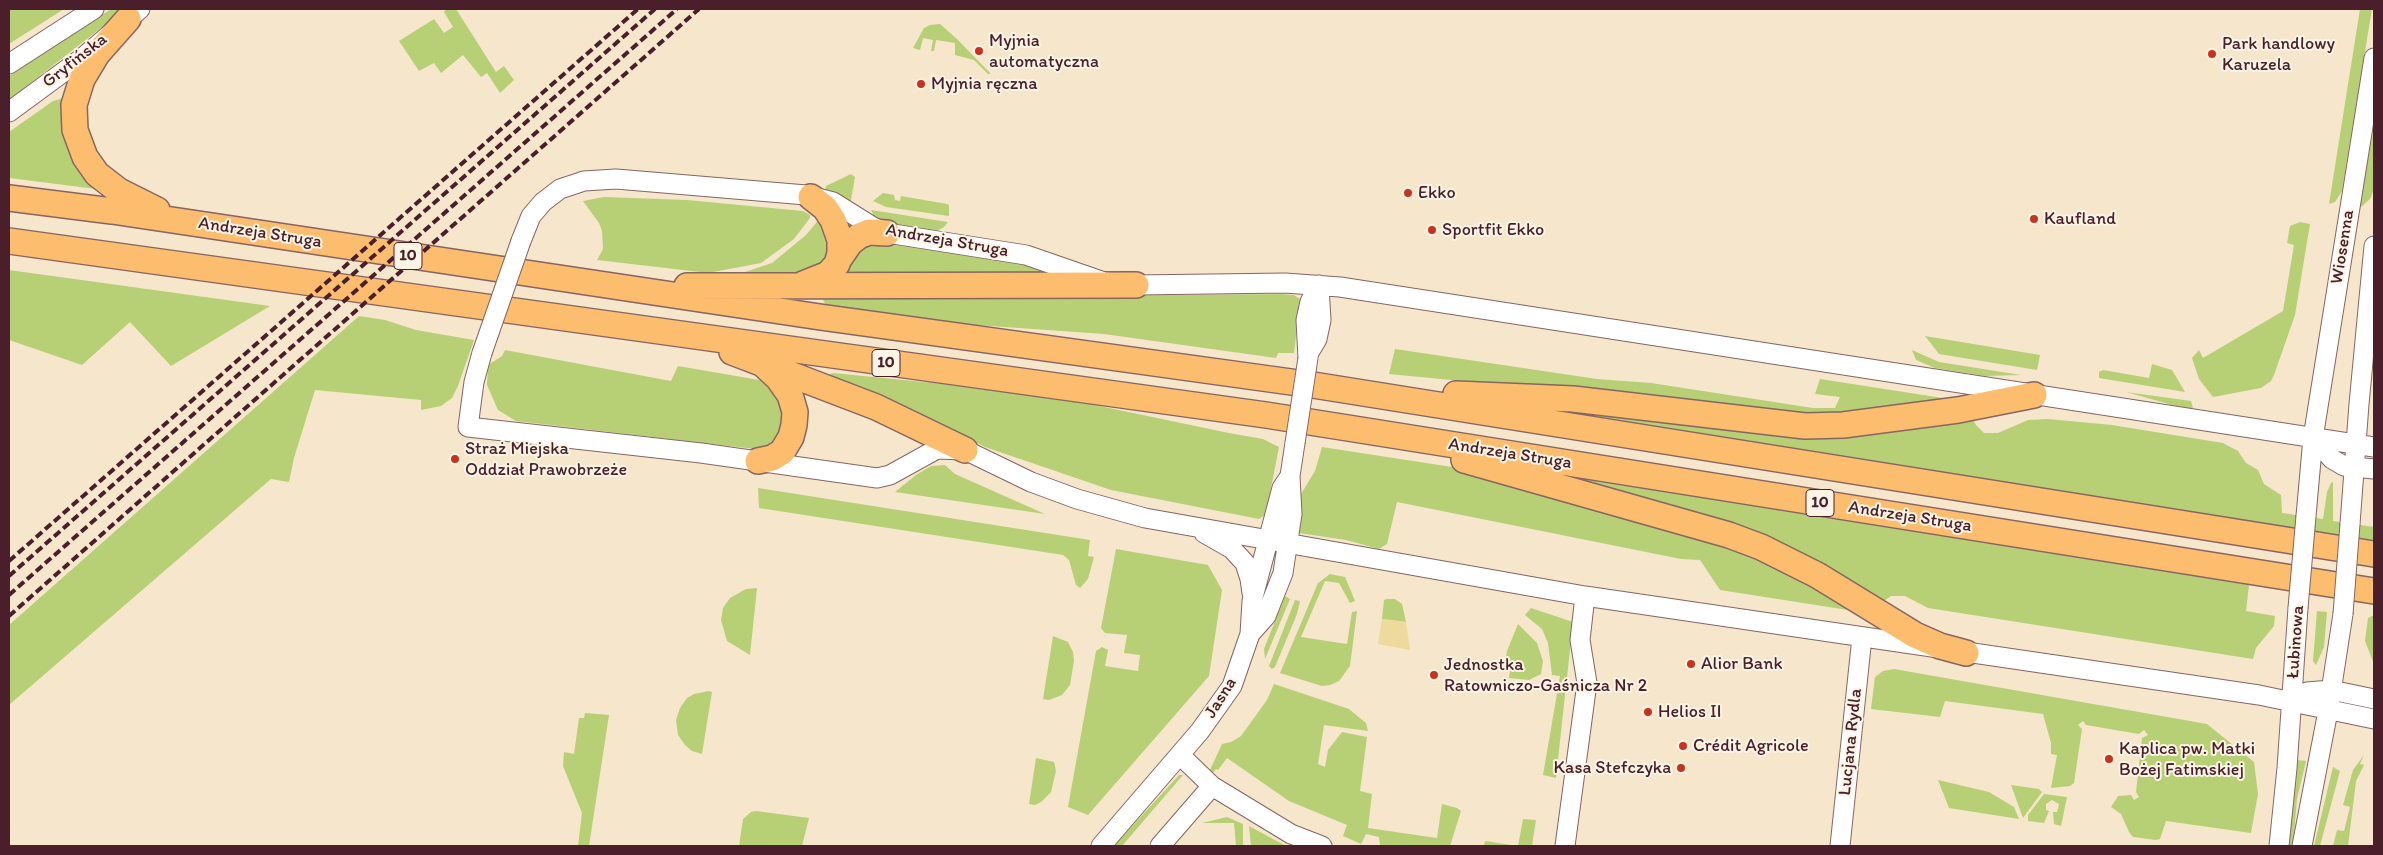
<!DOCTYPE html>
<meta charset="utf-8">
<style>
body{margin:0}
#map{position:relative;width:2383px;height:855px;overflow:hidden;background:#f5e6cc;font-family:Itim,sans-serif}
canvas{display:block}
.frame{position:absolute;inset:0;border:10px solid #4a1f2b;pointer-events:none}
</style>
<div id="map">
<canvas width="2383" height="855"></canvas>
<div class="frame"></div>
</div>
<script>
const ctx = document.querySelector('canvas').getContext('2d');
ctx.lineJoin = 'round';
function paint(path, color) { ctx.fillStyle = color; ctx.fill(path, 'evenodd'); }
const shape = rows => new Path2D(rows.map(r => 'M' + r).join(''));
function trace(path, color, width, dash) { ctx.strokeStyle = color; ctx.lineWidth = width; ctx.lineCap = dash ? 'butt' : 'round'; ctx.setLineDash(dash || []); ctx.stroke(path); }
function drawText(font, color, halo, rows, align = 'center') {
  ctx.font = font + ' Itim,sans-serif'; ctx.lineWidth = 4; ctx.setLineDash([]); ctx.textBaseline = 'middle'; ctx.strokeStyle = halo; ctx.fillStyle = color; for (const [text, x, y, turn = 0] of rows) {
    ctx.save(); ctx.translate(x, y); ctx.rotate((+turn || 0) * Math.PI / 180); ctx.textAlign = isNaN(turn) ? turn : align; if (halo) ctx.strokeText(text, 0, 0); ctx.fillText(text, 0, 0); ctx.restore();
  }
}
paint(shape([
 [9,9,64,9,9,44],
 [111,9,125,9,9,100,9,76],
 [446,9,456,9,496,72,504,66,514,80,500,93,487,73,481,77,463,55,441,73,434,63,419,71,399,41,434,19,444,33,453,27,444,12],
 [2360,9,2372,9,2342,191,2335,202,2329,204],
 [940,24,957,39,991,74,988,74,974,60,955,55,955,43,936,40,934,51,931,51,933,40,923,38,920,50,913,48,924,28,930,25],
 [67,97,104,190,9,178,9,132,53,101],
 [2373,133,2374,133,2374,189,2370,199,2361,207,2359,205],
 [851,174,855,177,850,206,825,191,826,186],
 [883,193,894,195,895,200,900,201,901,196,947,204,949,205,949,216,886,207,873,201],
 [604,197,687,200,803,211,810,215,810,218,794,239,761,263,713,272,700,272,597,260,603,249,602,231,599,223,583,201],
 [871,210,948,222,944,227,935,232,885,225,876,220],
 [821,217,829,250,824,263,805,277,739,274,772,263,806,235],
 [2300,222,2310,224,2295,315,2274,375,2271,381,2261,388,2213,397,2199,379,2192,358,2199,350,2203,358,2283,311,2294,245,2287,243,2290,226],
 [877,240,1011,260,1057,273,840,280,864,241],
 [9,270,270,306,171,366,130,322,82,365,9,340],
 [1281,294,1294,295,1300,299,1300,303,1294,353,1278,353,1276,358,1104,334,962,324,826,305,823,300,825,298],
 [359,316,385,320,416,330,474,340,458,386,452,398,441,406,421,410,421,400,315,390,294,458,289,482,271,479,9,705,9,625],
 [1925,336,2040,355,2037,370,1939,354],
 [1395,349,1597,379,1651,383,1813,408,1835,408,1840,397,1815,394,1820,379,1962,401,1846,418,1389,374],
 [505,350,671,381,678,366,765,381,783,398,783,431,771,444,755,449,516,421,498,410,487,385,488,365,502,356],
 [1912,350,1939,362,2021,375,1985,376,1935,368,1916,360],
 [2152,364,2172,370,2185,392,2099,378,2099,372,2103,370,2149,378],
 [833,373,944,384,1090,404,1229,433,1263,439,1279,447,1266,514,1259,519,1111,490,985,447,933,421,826,376],
 [2126,392,2191,401,2193,408,2190,410],
 [1540,408,1760,429,1970,414,1976,425,1984,433,1998,433,2028,420,2048,419,2112,425,2223,443,2238,451,2246,463,2258,470,2264,484,2281,495,2282,513,2323,519,2327,492,2331,483,2333,482,2333,521,2374,527,2374,540,2107,499],
 [1322,447,1465,469,1549,473,2249,585,2246,611,2275,616,2274,626,2256,648,2253,659,1928,608,1905,596,1891,596,1867,613,1720,590,1700,560,1681,559,1397,502,1387,544,1379,549,1346,540,1299,533,1301,494,1315,471],
 [945,465,955,474,1045,514,895,492,916,475,931,466],
 [758,488,1090,540,1088,556,1094,557,1088,579,1080,588,1076,585,1069,560,1063,555,759,508],
 [1116,549,1208,565,1222,590,1209,676,1088,815,1068,807,1096,651,1102,647,1108,650,1105,666,1138,671,1140,655,1124,653,1127,635,1105,633,1101,628],
 [1330,574,1345,577,1355,601,1350,603,1339,583,1325,581,1301,637,1347,644,1352,612,1357,611,1350,666,1339,681,1330,685,1322,686,1280,673,1318,583],
 [757,588,750,655,727,641,721,620,723,608,730,598,746,589],
 [1285,596,1290,599,1265,659,1264,649],
 [1387,599,1395,599,1402,604,1406,622,1382,619,1384,600],
 [1295,600,1300,601,1297,614,1275,667,1272,669,1269,666],
 [1531,608,1573,622,1556,778,1543,775,1560,676,1552,675,1548,643,1542,629,1525,615],
 [2317,611,2327,612,2324,647,2316,665,2313,661],
 [2374,615,2374,664,2365,641,2368,618],
 [1518,624,1537,643,1543,661,1541,674,1529,680,1509,678,1510,670,1504,669,1507,651],
 [1053,636,1068,642,1073,652,1074,661,1070,685,1062,695,1049,700,1043,699],
 [1894,669,2207,724,2254,762,2258,794,2251,833,2166,821,2160,839,2156,840,2133,837,2129,832,2121,814,2111,807,2118,796,2131,795,2134,800,2139,797,2136,792,2142,738,2148,735,2144,730,2139,734,2086,725,2083,721,2078,725,2082,729,2074,783,2070,786,2051,788,2057,755,2051,754,2051,743,2043,714,1945,701,1940,717,1871,709,1875,677,1883,671],
 [1274,684,1349,709,1366,723,1368,731,1324,725,1318,764,1325,767,1328,750,1342,732,1367,737,1360,791,1372,794,1368,828,1437,838,1442,804,1457,808,1461,811,1450,846,1380,845,1379,837,1366,834,1361,844,1343,836,1347,825,1289,801,1227,758,1218,770,1216,769,1213,773,1210,770,1222,744,1231,742,1241,736,1267,700],
 [709,691,712,692,702,754,692,751,685,745,678,735,676,720,680,708,687,698,694,694],
 [585,713,609,715,589,846,578,846,582,813,563,766,564,752,574,754,579,718,584,718],
 [2364,755,2360,764,2364,765,2356,781,2348,846,2333,846,2337,830,2344,831,2350,807,2343,805,2353,770],
 [1036,758,1054,762,1056,771,1051,792,1041,802,1035,805,1029,804],
 [2297,760,2306,761,2297,799,2293,846,2288,846],
 [2333,767,2340,771,2320,846,2314,846],
 [1179,775,1183,775,1122,846,1114,846],
 [1938,780,1989,792,2014,807,2019,819,1949,808],
 [2011,785,2039,789,2042,792,2023,818],
 [2044,794,2067,797,2061,826,2054,824,2053,812,2057,812,2059,804,2052,800,2046,804,2046,810,2049,811,2044,823,2028,821,2028,815],
 [756,811,809,818,802,846,739,846,743,819,751,812],
 [1227,817,1243,824,1243,846,1236,846,1234,823,1202,823],
 [1523,819,1536,820,1532,846,1484,846,1485,841,1518,846],
 [1249,826,1286,846,1251,846]
]), '#b8d075');
paint(shape([
 [1382,619,1406,622,1410,650,1378,644]
]), '#eeda9e');
const minor = shape([
 [9,64,94,9],
 [9,112,81,59,140,9],
 [521,241,531,216,543,202,560,189,584,181,616,179,806,195,833,202,873,227,887,233,1026,255,1104,282,1136,285,1285,283,1340,287,2374,447],
 [482,353,474,382,468,427,701,453,877,478,890,475,937,449,965,450,1031,482,1077,499,1145,518,1585,596,2259,695,2374,719],
 [1308,354,1317,339,1321,320,1319,286],
 [1308,358,1306,320,1310,302,1319,285],
 [2313,438,2332,459,2344,466,2374,469],
 [2306,516,2313,438,2374,58],
 [2350,524,2359,404,2374,246],
 [1204,533,1232,549,1245,563,1250,579,1252,593],
 [1250,634,1266,616,1283,573,1292,514,1290,476,1295,443],
 [2292,701,2307,692,2331,690,2374,699],
 [1180,755,1212,786,1291,834,1322,846],
 [1101,846,1200,731,1232,686,1250,634,1252,601,1282,488,1290,476],
 [1160,846,1212,786],
 [1565,846,1587,683,1580,640,1585,596],
 [1840,846,1862,637],
 [2279,846,2287,768,2298,608],
 [2302,846,2328,711,2343,614]
]);
const major = shape([
 [128,19,97,54,82,79,74,105,75,130,85,157,97,174,119,191,157,210],
 [9,198,112,211,820,317,1313,385,2374,554],
 [9,241,1266,415,2374,591],
 [839,259,850,243,859,236,869,232,887,233],
 [803,284,828,274,837,264,840,253,840,240,833,220,825,208,811,197],
 [687,286,1136,285],
 [732,352,876,407,965,450],
 [1456,394,1573,399,1805,426,1843,425,1958,410,2034,395],
 [1464,460,1729,535,1761,547,1817,575,1915,635,1940,646,1966,653],
 [758,461,772,458,782,452,791,437,794,425,795,412,790,395,778,378,765,366]
]);
trace(minor, '#866563', 21);
trace(major, '#866563', 28);
trace(minor, '#fff', 19);
trace(major, '#fcbd6f', 25);
trace(shape([
 [9,561,638,9],
 [9,576,655,9],
 [9,595,677,9],
 [9,616,699,9]
]), '#4a1f2b', 4, [8, 4]);
const minorBridge = shape([
 [482,353,521,241],
 [1295,443,1308,358],
 [2298,608,2306,516],
 [2343,614,2350,524]
]);
trace(minorBridge, '#866563', 21, []);
trace(minorBridge, '#fff', 19);
for (const [x, y, r, color] of [
 [979,51,5,"#c8321e"],
 [2212,54,5,"#c8321e"],
 [921,84,5,"#c8321e"],
 [1408,193,5,"#c8321e"],
 [2034,219,5,"#c8321e"],
 [1432,230,5,"#c8321e"],
 [455,459,5,"#c8321e"],
 [1691,664,5,"#c8321e"],
 [1434,675,5,"#c8321e"],
 [1648,712,5,"#c8321e"],
 [1683,746,5,"#c8321e"],
 [2109,759,5,"#c8321e"],
 [1681,768,5,"#c8321e"]
]) { const dot = new Path2D(); dot.arc(x, y, r, 0, 2 * Math.PI); ctx.fillStyle = color; ctx.fill(dot); trace(dot, '#fcf5e5', 2); }
for (const [x, y, w] of [
 [408,256,28],
 [886,363,28],
 [1820,503,28]
]) { const box = new Path2D(); box.roundRect(x - w / 2, y - 13.5, w, 27, 4); ctx.fillStyle = '#fcf5e5'; ctx.fill(box); trace(box, '#4a1f2b', 1); }
drawText('bold 16px', '#4a1f2b', null, [
 ["10",408,256],
 ["10",886,363],
 ["10",1820,503]
]);
drawText('18px', '#4a1f2b', '#fcf5e5', [
 ["Myjnia",989,41],
 ["automatyczna",989,62],
 ["Park handlowy",2222,44],
 ["Karuzela",2222,65],
 ["Myjnia ręczna",931,84],
 ["Ekko",1418,193],
 ["Kaufland",2044,219],
 ["Sportfit Ekko",1442,230],
 ["Straż Miejska",465,449],
 ["Oddział Prawobrzeże",465,470],
 ["Alior Bank",1701,664],
 ["Jednostka",1444,665],
 ["Ratowniczo-Gaśnicza Nr 2",1444,686],
 ["Helios II",1658,712],
 ["Crédit Agricole",1693,746],
 ["Kaplica pw. Matki",2119,749],
 ["Bożej Fatimskiej",2119,770],
 ["Kasa Stefczyka",1671,768,"right"]
], 'left');
drawText('18px', '#4a1f2b', '#fcf5e5', [
 ["Gryfińska",75,61,-38],
 ["Andrzeja Struga",260,233,9],
 ["Andrzeja Struga",947,241,10],
 ["Wiosenna",2343,247,-81],
 ["Andrzeja Struga",1510,454,9],
 ["Andrzeja Struga",1910,517,9],
 ["Łubinowa",2296,642,-86],
 ["Jasna",1221,698,-58],
 ["Lucjana Rydla",1851,742,-84]
]);
</script>
